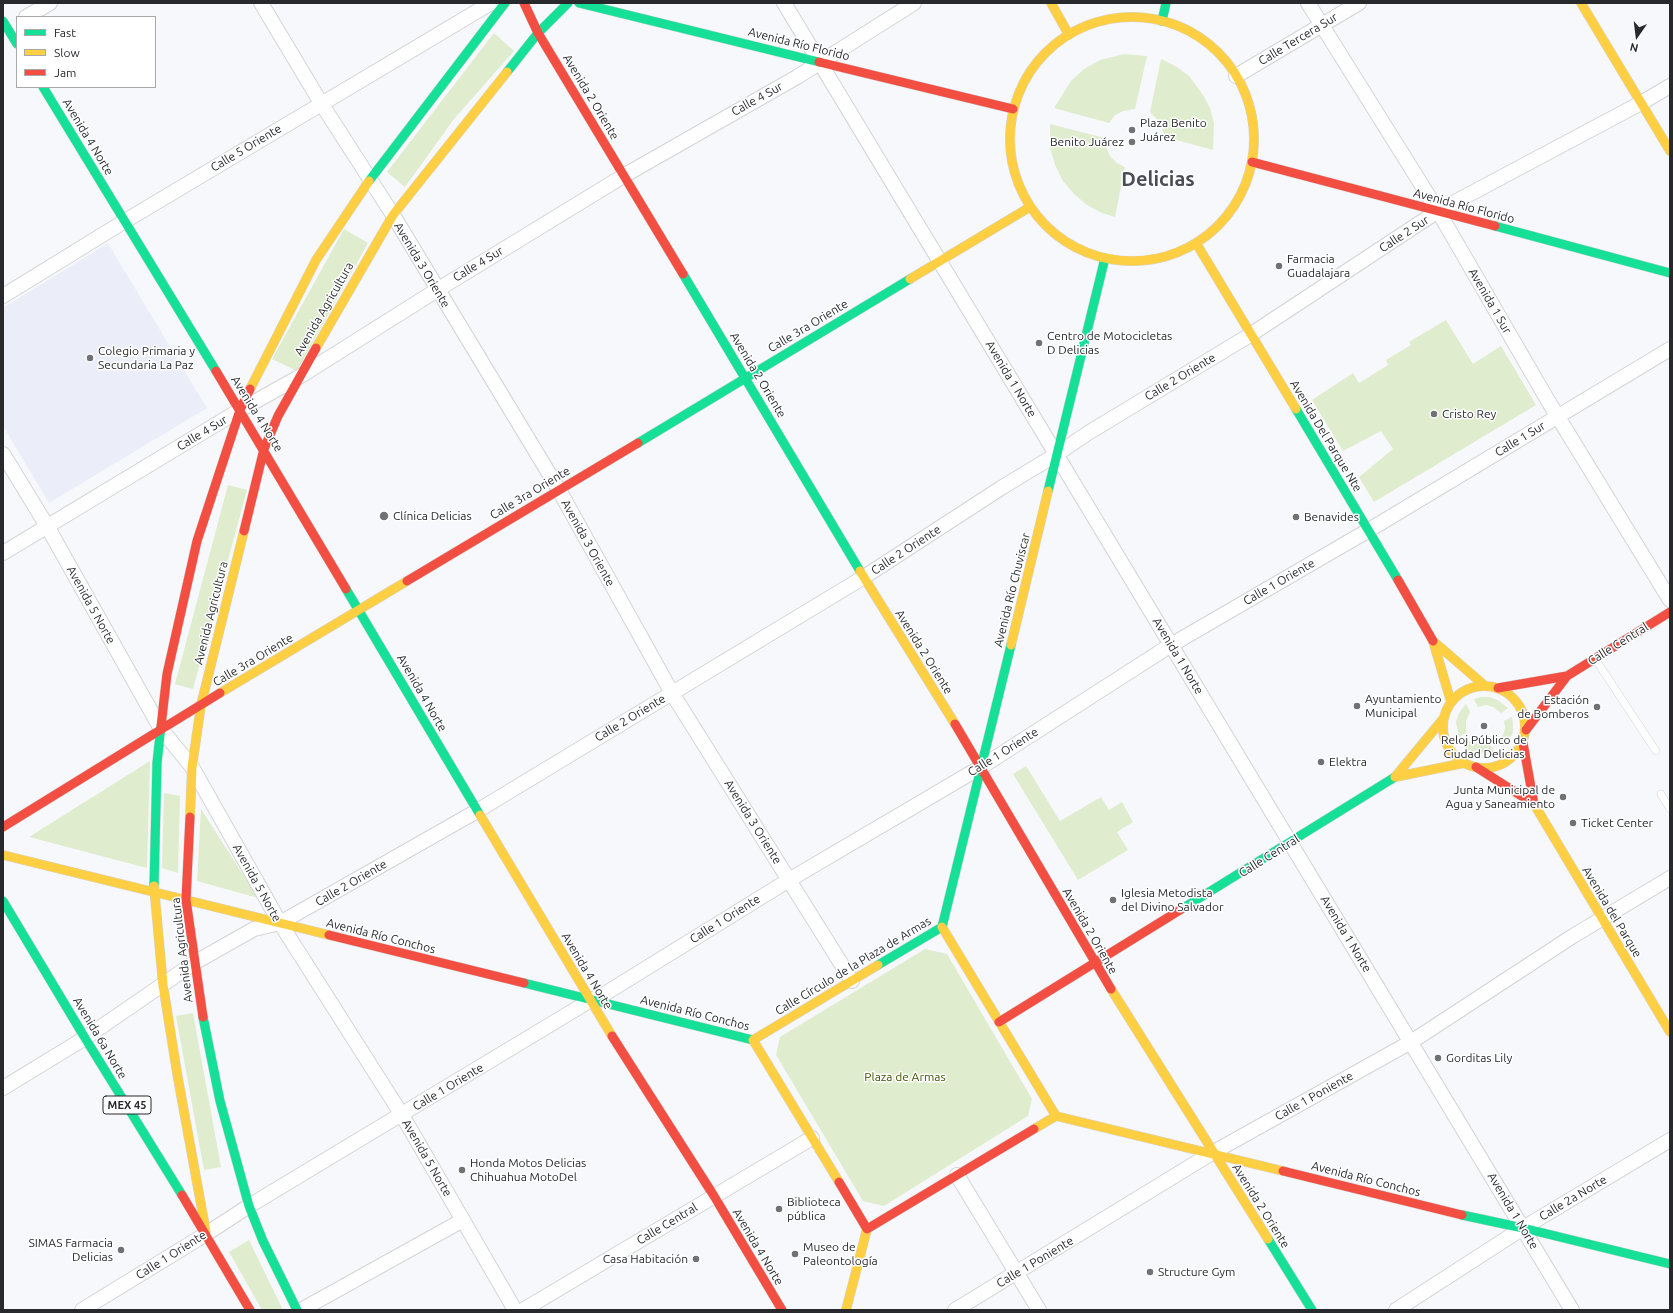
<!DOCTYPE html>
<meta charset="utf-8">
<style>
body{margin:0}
#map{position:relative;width:1673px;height:1313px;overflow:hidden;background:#f7f8fb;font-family:Ubuntu,sans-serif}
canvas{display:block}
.frame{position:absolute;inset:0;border:4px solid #28292d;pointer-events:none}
.legend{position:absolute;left:16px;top:16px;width:140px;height:72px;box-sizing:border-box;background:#fff;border:1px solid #a9a9ab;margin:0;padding:5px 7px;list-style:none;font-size:12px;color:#28292d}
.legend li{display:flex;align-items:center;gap:8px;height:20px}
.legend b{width:20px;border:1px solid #a9a9ab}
.north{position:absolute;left:1617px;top:16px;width:40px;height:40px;-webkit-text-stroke:3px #fff;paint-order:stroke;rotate:194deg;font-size:11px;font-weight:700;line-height:16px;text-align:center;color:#28292d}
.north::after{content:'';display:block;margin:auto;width:14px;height:18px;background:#28292d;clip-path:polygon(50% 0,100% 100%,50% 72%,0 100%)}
</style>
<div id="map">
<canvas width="1673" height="1313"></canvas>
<div class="frame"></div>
<ul class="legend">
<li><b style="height:5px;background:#16e098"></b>Fast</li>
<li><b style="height:5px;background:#ffcf43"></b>Slow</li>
<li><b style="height:5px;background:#f24e42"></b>Jam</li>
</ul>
<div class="north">N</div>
</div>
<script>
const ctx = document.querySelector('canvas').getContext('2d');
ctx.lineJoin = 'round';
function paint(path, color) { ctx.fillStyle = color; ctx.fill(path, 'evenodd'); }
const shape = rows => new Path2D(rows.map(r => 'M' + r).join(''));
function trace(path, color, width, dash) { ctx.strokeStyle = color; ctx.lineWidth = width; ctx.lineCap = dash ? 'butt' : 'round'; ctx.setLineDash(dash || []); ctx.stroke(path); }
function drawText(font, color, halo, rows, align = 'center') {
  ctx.font = font + ' Ubuntu,sans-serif'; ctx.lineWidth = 3; ctx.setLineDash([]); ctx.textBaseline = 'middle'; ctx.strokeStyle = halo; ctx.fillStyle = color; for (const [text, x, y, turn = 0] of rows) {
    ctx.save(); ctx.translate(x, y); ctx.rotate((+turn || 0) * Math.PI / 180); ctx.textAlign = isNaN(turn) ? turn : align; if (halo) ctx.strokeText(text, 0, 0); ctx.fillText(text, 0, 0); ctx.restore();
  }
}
paint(shape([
 [108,243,207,408,49,503,3,426,3,308]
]), '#ebeef8');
paint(shape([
 [494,33,514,51,454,119,405,187,387,172],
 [1124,54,1147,56,1135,109,1123,111,1115,115,1109,123,1054,108,1071,81,1084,69,1100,60],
 [1161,59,1177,67,1189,76,1203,95,1210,108,1214,123,1213,150,1165,137,1160,122,1150,112],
 [1050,124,1105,138,1106,147,1110,156,1117,163,1125,167,1115,217,1102,213,1087,205,1074,194,1063,181,1055,165,1050,148],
 [344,229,368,243,297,371,272,359],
 [1446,320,1473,364,1501,346,1536,405,1374,502,1359,477,1393,449,1381,431,1343,451,1312,400,1353,373,1359,383,1388,365,1386,360,1411,345,1409,342],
 [228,485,247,490,193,689,175,684],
 [1481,697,1490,697,1499,701,1508,708,1501,713,1493,707,1486,705,1478,707,1474,699],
 [1466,704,1470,712,1466,721,1466,733,1459,737,1456,722,1459,713],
 [1512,717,1513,724,1513,733,1503,747,1499,740,1504,733,1505,727,1504,721],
 [1472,740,1477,744,1490,745,1495,752,1484,754,1469,750,1464,745],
 [150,761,147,868,29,837],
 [1026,766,1060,821,1101,797,1109,810,1122,802,1133,822,1117,832,1128,850,1078,880,1013,774],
 [164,793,180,796,178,873,162,868],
 [201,809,258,898,197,881],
 [925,949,947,954,1032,1099,1028,1116,884,1206,863,1201,776,1055,780,1037],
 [193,1013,221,1167,204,1170,176,1016],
 [249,1240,283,1310,262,1310,229,1252]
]), '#dfeccd');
const lane = shape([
 [1596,660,1656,751],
 [1661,794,1670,809]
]);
const street = shape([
 [261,3,321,103,393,215,559,490,672,693,852,981],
 [784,3,1572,1310],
 [1308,3,1438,211,1547,399,1670,600],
 [26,17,50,3],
 [1236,76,1359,3],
 [3,296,125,221,491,3],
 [3,454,47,526,161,729,192,767,280,923,402,1115,515,1310],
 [3,553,240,410,299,377,437,290,625,175,797,77,914,3],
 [3,1088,85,1038,194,963,254,929,280,923,477,811,864,577,1001,488,1057,454,1088,433,1250,335,1438,211,1641,103,1670,86],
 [957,1175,1039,1310],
 [82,1310,206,1234,249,1206,591,1000,606,993,789,880,981,767,1171,645,1369,530,1670,349],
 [301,1310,463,1220],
 [523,1310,812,1138],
 [955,1310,1212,1153,1411,1042,1573,936,1670,878],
 [1396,1310,1523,1228,1670,1140]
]);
const fast = shape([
 [579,3,819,62],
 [3,21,17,44],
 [1162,21,1166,3],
 [507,72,538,33,568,3],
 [43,87,216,371],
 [369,181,505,3],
 [1495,226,1670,273],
 [683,274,860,571],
 [1296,409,1398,580],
 [638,443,910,279],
 [1048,491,1105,258],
 [346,589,480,815],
 [154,886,157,763,161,726],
 [3,901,85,1038,182,1195],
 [1180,910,1395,777],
 [942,927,1011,645],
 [878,965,942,927],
 [524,983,753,1040],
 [203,1017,220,1101,249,1206,263,1241,297,1310],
 [1462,1215,1523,1228,1670,1264],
 [1268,1239,1312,1310]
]);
const slow = shape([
 [1051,3,1069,35],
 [1581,3,1670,151],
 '1010 139a122 122 0 1 1 244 0a122 122 0 1 1-244 0Z',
 [1196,243,1296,409],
 [910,279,1030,207],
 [316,348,393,215,507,72],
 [250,389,316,260,369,181],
 [860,571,955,724],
 [1011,645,1048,491],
 '1443 727a41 41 0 1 1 82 0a41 41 0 1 1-82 0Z',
 [220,693,407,581],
 [1451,702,1433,641,1484,685],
 [1443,719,1395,777,1464,763],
 [1534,804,1670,1032],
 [480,815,612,1036],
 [190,817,192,767,201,705,244,531],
 [3,855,329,935],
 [154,886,163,985,177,1073,206,1232],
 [942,927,1056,1116,1034,1129],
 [1111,989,1268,1239],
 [1056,1116,1283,1171],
 [839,1182,753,1040,878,965],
 [846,1310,867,1229]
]);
const jam = shape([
 [524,3,538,33,683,274],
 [819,62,1013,109],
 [1252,162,1495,226],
 [216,371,346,589],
 [244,531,264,449,278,416,316,348],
 [1398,580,1433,641],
 [407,581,638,443],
 [1567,676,1670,612],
 [1498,688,1567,676,1526,730],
 [955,724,1111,989],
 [161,726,167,674,197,541,240,410,250,389],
 [1476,767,1534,804,1523,743],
 [190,817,186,900,203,1017],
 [3,827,220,693],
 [329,935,524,983],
 [999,1022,1180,910],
 [612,1036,714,1196,782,1310],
 [1283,1171,1462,1215],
 [839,1182,867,1229,1034,1129],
 [182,1195,250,1310]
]);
trace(lane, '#d3d4d7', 8);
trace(street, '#d3d4d7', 16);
trace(fast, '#d3d4d7', 10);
trace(slow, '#d3d4d7', 10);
trace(jam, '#d3d4d7', 10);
trace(lane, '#fefefe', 7);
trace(street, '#fefefe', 14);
trace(fast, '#16e098', 9);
trace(slow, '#ffcf43', 9);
trace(jam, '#f24e42', 9);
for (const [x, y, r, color] of [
 [1132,130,4,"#707175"],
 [1132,142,4,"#707175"],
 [1279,266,4,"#707175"],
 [1039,343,4,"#707175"],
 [90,358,4,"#707175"],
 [1434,414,4,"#707175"],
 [384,516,5,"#707175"],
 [1296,517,4,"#707175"],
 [1357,706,4,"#707175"],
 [1597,707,4,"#707175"],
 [1484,726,4,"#707175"],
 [1321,762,4,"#707175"],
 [1563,797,4,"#707175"],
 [1573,823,4,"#707175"],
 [1113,900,4,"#707175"],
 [1438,1058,4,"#707175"],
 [462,1170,4,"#707175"],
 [779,1209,4,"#707175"],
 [121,1250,4,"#707175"],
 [795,1254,4,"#707175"],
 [696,1259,4,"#707175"],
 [1150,1272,4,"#707175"]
]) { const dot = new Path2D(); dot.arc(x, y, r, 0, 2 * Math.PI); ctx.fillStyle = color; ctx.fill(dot); trace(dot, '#fff', 1.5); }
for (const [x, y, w] of [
 [127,1105,48]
]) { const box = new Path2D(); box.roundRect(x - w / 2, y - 9, w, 18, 3); ctx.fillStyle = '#fff'; ctx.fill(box); trace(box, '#28292d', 1); }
drawText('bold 11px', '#28292d', null, [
 ["MEX 45",127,1105]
]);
drawText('12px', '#28292d', '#fff', [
 ["Calle Tercera Sur",1298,39,-31],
 ["Avenida Río Florido",799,44,14],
 ["Avenida 2 Oriente",591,97,59],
 ["Calle 4 Sur",757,99,-29],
 ["Avenida 4 Norte",88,137,59],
 ["Calle 5 Oriente",246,148,-31],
 ["Avenida Río Florido",1464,206,15],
 ["Calle 2 Sur",1404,234,-33],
 ["Calle 4 Sur",478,264,-31],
 ["Avenida 3 Oriente",422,265,59],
 ["Avenida 1 Sur",1490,301,60],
 ["Avenida Agricultura",324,309,-60],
 ["Calle 3ra Oriente",808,326,-31],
 ["Avenida 2 Oriente",758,375,59],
 ["Calle 2 Oriente",1180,377,-31],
 ["Avenida 1 Norte",1011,379,59],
 ["Avenida 4 Norte",257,414,58],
 ["Calle 4 Sur",202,433,-31],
 ["Avenida Del Parque Nte",1326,436,59],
 ["Calle 1 Sur",1520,439,-31],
 ["Calle 3ra Oriente",530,493,-31],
 ["Avenida 3 Oriente",588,543,61],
 ["Calle 2 Oriente",906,550,-33],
 ["Calle 1 Oriente",1279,582,-30],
 ["Avenida Río Chuviscar",1012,590,-76],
 ["Avenida 5 Norte",91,605,61],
 ["Avenida Agricultura",211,613,-76],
 ["Calle Central",1618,644,-32],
 ["Avenida 2 Oriente",924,652,58],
 ["Avenida 1 Norte",1178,656,59],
 ["Calle 3ra Oriente",253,660,-31],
 ["Avenida 4 Norte",422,693,60],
 ["Calle 2 Oriente",630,718,-31],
 ["Calle 1 Oriente",1003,752,-32],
 ["Avenida 3 Oriente",753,822,58],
 ["Calle Central",1269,856,-32],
 ["Avenida 5 Norte",257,883,61],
 ["Calle 2 Oriente",351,883,-30],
 ["Avenida del Parque",1612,912,59],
 ["Calle 1 Oriente",725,919,-32],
 ["Avenida 2 Oriente",1090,931,60],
 ["Avenida 1 Norte",1346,934,59],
 ["Avenida Río Conchos",381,936,14],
 ["Avenida Agricultura",182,950,-97],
 ["Calle Círculo de la Plaza de Armas",853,966,-31],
 ["Avenida 4 Norte",587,971,59],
 ["Avenida Río Conchos",695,1013,14],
 ["Avenida 6a Norte",100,1038,59],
 ["Calle 1 Oriente",448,1087,-31],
 ["Calle 1 Poniente",1314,1096,-29],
 ["Avenida 5 Norte",427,1158,60],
 ["Avenida Río Conchos",1366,1179,14],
 ["Calle 2a Norte",1573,1198,-31],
 ["Avenida 2 Oriente",1261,1206,58],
 ["Avenida 1 Norte",1513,1211,59],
 ["Calle Central",667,1224,-31],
 ["Avenida 4 Norte",758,1247,59],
 ["Calle 1 Oriente",171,1255,-32],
 ["Calle 1 Poniente",1035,1262,-31]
]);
drawText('12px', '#28292d', '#fff', [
 ["Plaza Benito",1140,123],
 ["Juárez",1140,137],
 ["Benito Juárez",1124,142,"right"],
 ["Farmacia",1287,259],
 ["Guadalajara",1287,273],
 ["Centro de Motocicletas",1047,336],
 ["D Delicias",1047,350],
 ["Colegio Primaria y",98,351],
 ["Secundaria La Paz",98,365],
 ["Cristo Rey",1442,414],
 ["Clínica Delicias",393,516],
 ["Benavides",1304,517],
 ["Ayuntamiento",1365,699],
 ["Municipal",1365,713],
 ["Estación",1589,700,"right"],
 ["de Bomberos",1589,714,"right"],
 ["Reloj Público de",1484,740,"center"],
 ["Ciudad Delicias",1484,754,"center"],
 ["Elektra",1329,762],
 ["Junta Municipal de",1555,790,"right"],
 ["Agua y Saneamiento",1555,804,"right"],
 ["Ticket Center",1581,823],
 ["Iglesia Metodista",1121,893],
 ["del Divino Salvador",1121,907],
 ["Gorditas Lily",1446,1058],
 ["Honda Motos Delicias",470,1163],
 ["Chihuahua MotoDel",470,1177],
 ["Biblioteca",787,1202],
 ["pública",787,1216],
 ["SIMAS Farmacia",113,1243,"right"],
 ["Delicias",113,1257,"right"],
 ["Museo de",803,1247],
 ["Paleontología",803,1261],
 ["Casa Habitación",688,1259,"right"],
 ["Structure Gym",1158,1272]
], 'left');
drawText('12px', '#405506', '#fff', [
 ["Plaza de Armas",905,1077]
]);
drawText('bold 20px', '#4a4d56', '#fff', [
 ["Delicias",1158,179]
]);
</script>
